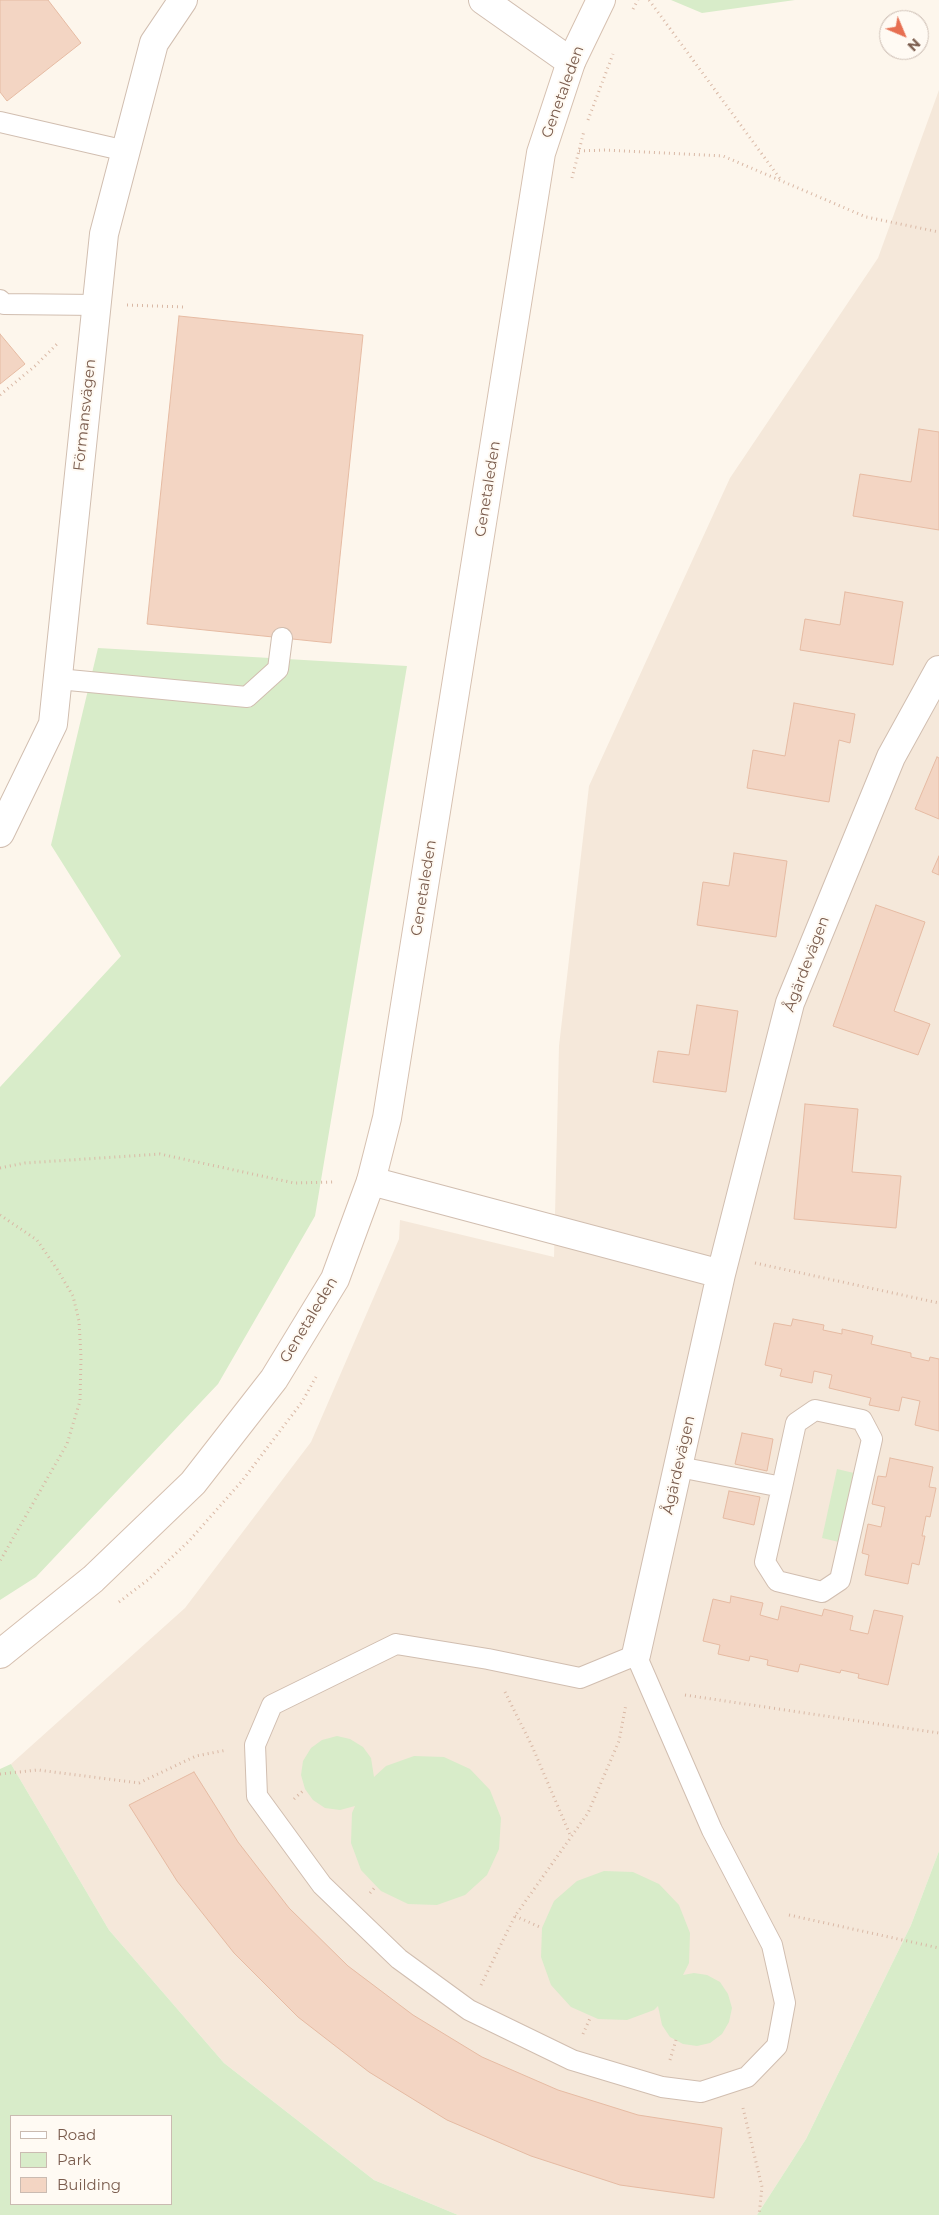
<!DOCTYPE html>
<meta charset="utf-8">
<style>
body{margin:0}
#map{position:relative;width:939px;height:2215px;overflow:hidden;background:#fdf6ec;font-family:Montserrat,sans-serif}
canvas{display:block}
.legend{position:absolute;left:10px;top:2115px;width:162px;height:90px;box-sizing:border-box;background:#fffaf3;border:1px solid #cabbb1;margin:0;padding:6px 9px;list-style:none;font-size:15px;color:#7a5c4d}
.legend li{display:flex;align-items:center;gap:10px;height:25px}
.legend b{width:25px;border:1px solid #cabbb1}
.north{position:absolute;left:879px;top:10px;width:50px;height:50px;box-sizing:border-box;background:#fffaf3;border:1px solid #cabbb1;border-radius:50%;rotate:135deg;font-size:14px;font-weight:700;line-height:20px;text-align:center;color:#7a5c4d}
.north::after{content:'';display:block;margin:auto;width:18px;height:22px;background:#e76f51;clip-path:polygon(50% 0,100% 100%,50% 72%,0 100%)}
</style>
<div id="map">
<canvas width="939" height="2215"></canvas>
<ul class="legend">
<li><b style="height:6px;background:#fff"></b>Road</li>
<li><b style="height:14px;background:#d8ecc9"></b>Park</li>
<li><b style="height:14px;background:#f3d5c3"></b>Building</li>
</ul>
<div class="north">N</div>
</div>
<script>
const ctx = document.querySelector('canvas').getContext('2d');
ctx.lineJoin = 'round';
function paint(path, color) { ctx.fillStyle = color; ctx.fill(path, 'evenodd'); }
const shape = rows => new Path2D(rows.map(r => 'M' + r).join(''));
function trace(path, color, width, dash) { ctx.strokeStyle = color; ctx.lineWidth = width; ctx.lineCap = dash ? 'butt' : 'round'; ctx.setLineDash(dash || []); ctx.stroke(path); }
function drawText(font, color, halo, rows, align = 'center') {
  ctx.font = font + ' Montserrat,sans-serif'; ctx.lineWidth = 4; ctx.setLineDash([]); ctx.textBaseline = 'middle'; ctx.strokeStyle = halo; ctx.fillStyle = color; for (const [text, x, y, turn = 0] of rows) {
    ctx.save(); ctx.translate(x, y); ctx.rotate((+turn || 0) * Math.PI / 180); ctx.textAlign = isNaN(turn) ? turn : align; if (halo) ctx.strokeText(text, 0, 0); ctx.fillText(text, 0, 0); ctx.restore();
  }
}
paint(shape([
 [939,90,939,1851,911,1925,806,2139,757,2215,458,2215,374,2180,224,2063,109,1930,11,1764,185,1608,311,1442,399,1239,400,1220,554,1257,559,1046,589,786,730,478,878,258]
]), '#f5e8da');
paint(shape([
 [671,0,795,0,702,13],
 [98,648,407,666,315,1216,218,1384,36,1577,0,1600,0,1087,121,956,51,845],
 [837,1469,858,1474,843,1543,822,1538],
 [337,1736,350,1739,363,1747,371,1758,374,1777,386,1766,414,1756,444,1757,470,1769,490,1790,501,1818,499,1849,487,1875,465,1895,437,1905,408,1904,381,1891,361,1870,351,1843,352,1813,355,1806,340,1810,325,1808,313,1800,305,1789,301,1775,303,1761,311,1748,322,1740],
 [11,1764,109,1930,224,2063,374,2180,458,2215,0,2215,0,1769],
 [11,2116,171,2116,171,2204,11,2204],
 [939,1851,939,2215,757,2215,806,2139,911,1925],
 [604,1871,633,1872,659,1884,679,1905,690,1933,689,1963,683,1975,694,1973,707,1975,720,1982,728,1994,732,2008,729,2022,722,2034,710,2043,697,2046,683,2044,670,2037,662,2025,658,2006,654,2010,627,2020,598,2019,571,2007,551,1985,541,1957,542,1928,554,1901,577,1881]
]), '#d8ecc9');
const building = shape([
 [0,0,48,0,81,43,7,101,0,92,0,0],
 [179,316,363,335,331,643,147,624,179,316],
 [0,334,25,364,0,384,0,334],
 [919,429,939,432,939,530,853,516,860,474,911,482,919,429],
 [845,592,903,602,893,665,800,650,805,619,840,625,845,592],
 [794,703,855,714,850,743,839,740,829,802,747,788,753,750,785,756,794,703],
 [937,757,939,758,939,819,915,809,937,757],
 [734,853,787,861,776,937,697,925,703,882,729,886,734,853],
 [939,856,939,875,932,872,939,856],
 [876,905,925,922,894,1011,930,1024,918,1055,833,1026,876,905],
 [697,1005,738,1011,726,1092,653,1082,658,1051,689,1055,697,1005],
 [805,1104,858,1109,852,1172,901,1176,896,1228,794,1219,805,1104],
 [793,1319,824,1325,823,1330,842,1334,842,1329,873,1336,871,1344,911,1353,911,1357,929,1361,930,1357,939,1359,939,1431,915,1425,920,1401,902,1397,899,1411,869,1405,871,1398,829,1388,832,1375,814,1371,812,1383,780,1376,782,1369,765,1365,774,1323,791,1326,793,1319],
 [742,1433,773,1439,767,1471,735,1464,742,1433],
 [890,1458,933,1467,929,1487,936,1488,930,1517,926,1516,922,1536,925,1536,919,1565,912,1563,908,1584,865,1575,869,1555,862,1553,868,1524,881,1527,885,1507,872,1504,878,1476,886,1477,890,1458],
 [729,1491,760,1497,754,1525,723,1518,729,1491],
 [731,1596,763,1603,760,1615,778,1620,781,1606,822,1616,824,1609,853,1616,850,1630,868,1634,874,1610,903,1616,888,1685,858,1678,859,1674,841,1670,840,1673,800,1664,798,1672,767,1665,768,1660,750,1656,749,1661,718,1654,720,1645,703,1641,713,1599,730,1603,731,1596],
 [194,1772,238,1842,289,1908,348,1966,413,2015,482,2057,558,2090,638,2115,722,2128,714,2198,620,2185,531,2156,447,2120,369,2072,298,2017,234,1953,177,1881,129,1805,194,1772]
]);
paint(building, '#f3d5c3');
trace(building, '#e6bba3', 1);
const service = shape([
 [0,122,126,151],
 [0,300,4,304,97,305],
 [58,679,247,697,278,669,282,638],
 [679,1467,782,1487,796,1423,815,1410,862,1420,872,1439,840,1580,822,1592,777,1581,765,1562,782,1487],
 [396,1644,488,1659,580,1678,636,1655,712,1830,772,1945,785,2003,777,2046,747,2077,701,2092,662,2087,572,2060,469,2010,399,1959,322,1885,257,1796,255,1745,272,1705,396,1644]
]);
const minor = shape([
 [0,833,53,724,104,234,154,43,183,0],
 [371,1181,721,1274],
 [636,1655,721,1274,790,1003,891,757,939,670]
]);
const tertiary = shape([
 [483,0,571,62]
]);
const secondary = shape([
 [0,1654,93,1579,193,1483,274,1379,335,1279,371,1181,387,1118,541,153,571,62,601,0]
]);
trace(service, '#d1beb0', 22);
trace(minor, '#d1beb0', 30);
trace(tertiary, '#d1beb0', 30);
trace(secondary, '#d6c0b0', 30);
trace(shape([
 [649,0,781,180],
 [633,9,638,0],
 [588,120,613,54],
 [579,151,605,150,723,156,866,217,939,232],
 [572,178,584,131],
 [127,305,184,307],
 [0,395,35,366,59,342],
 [0,1168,25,1163,160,1154,294,1183,336,1182],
 [0,1215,37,1240,57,1269,73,1296,79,1321,81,1357,80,1401,67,1444,0,1561],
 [755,1263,939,1303],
 [119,1602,149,1579,189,1541,242,1481,302,1402,316,1377],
 [505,1692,532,1746,571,1837],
 [685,1695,939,1733],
 [0,1774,38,1770,139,1783,196,1756,227,1750],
 [294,1799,305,1789],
 [370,1893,376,1886],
 [789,1915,939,1948],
 [515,1916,542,1928],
 [481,1985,515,1916,588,1813,619,1741,626,1704],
 [583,2034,591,2016],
 [670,2060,676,2040],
 [743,2108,762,2187,759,2215]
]), '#d9b8a5', 3, [1, 4]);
trace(service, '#fff', 20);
trace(minor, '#fff', 28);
trace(tertiary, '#fff', 28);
trace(secondary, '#fff', 28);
drawText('15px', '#7a5c4d', '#fffaf3', [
 ["Genetaleden",563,92,-70],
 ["Förmansvägen",85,415,-84],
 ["Genetaleden",488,489,-81],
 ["Genetaleden",424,888,-81],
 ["Ågärdevägen",807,964,-69],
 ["Genetaleden",309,1320,-59],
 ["Ågärdevägen",679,1465,-77]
]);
</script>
